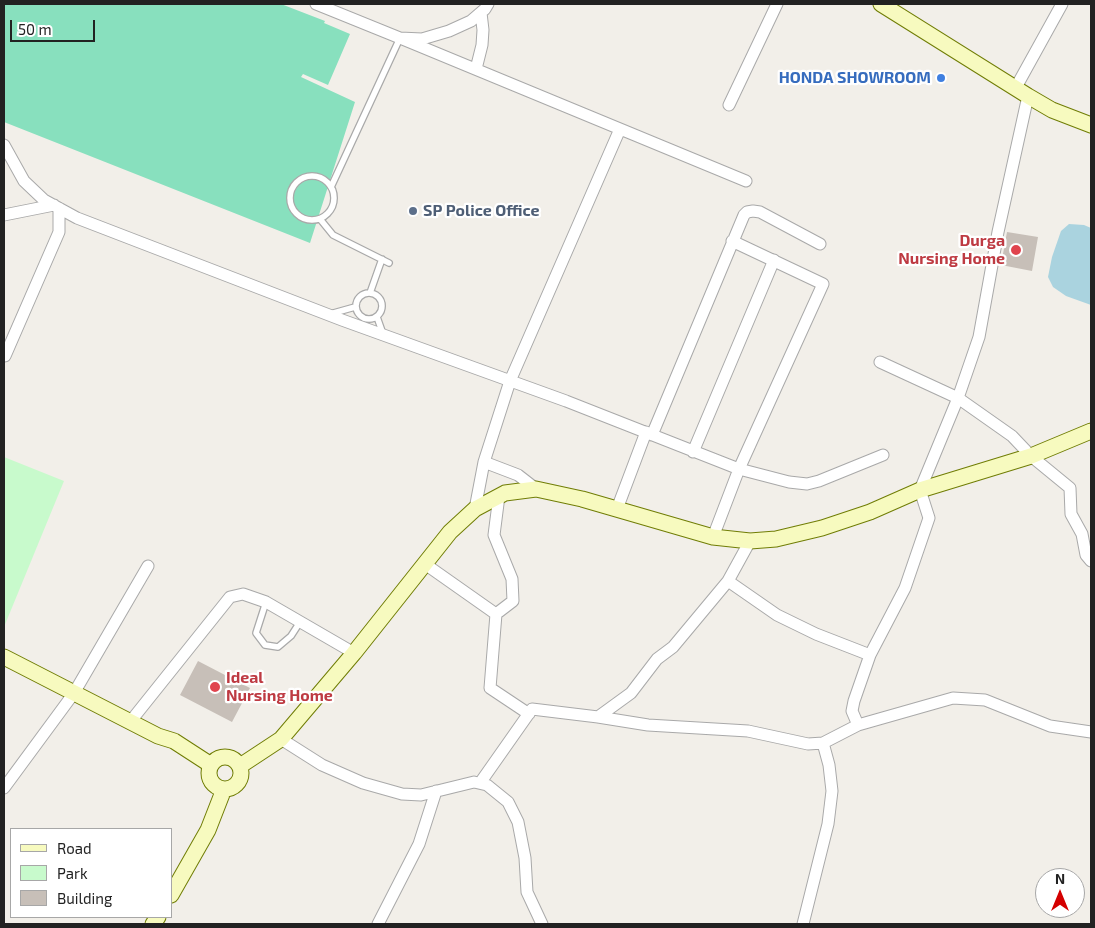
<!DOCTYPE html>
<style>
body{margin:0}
#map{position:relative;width:1095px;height:928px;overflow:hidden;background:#f2efe9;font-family:"Exo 2",sans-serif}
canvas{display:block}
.frame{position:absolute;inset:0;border:5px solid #222;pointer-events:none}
.legend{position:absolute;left:10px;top:828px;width:162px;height:90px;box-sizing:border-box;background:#fff;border:1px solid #a7a7a7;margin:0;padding:6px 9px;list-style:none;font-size:15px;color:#222}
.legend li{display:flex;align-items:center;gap:10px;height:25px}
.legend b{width:25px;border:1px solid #a7a7a7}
.north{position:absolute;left:1035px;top:868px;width:50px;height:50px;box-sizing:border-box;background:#fff;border:1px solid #a7a7a7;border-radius:50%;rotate:0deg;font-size:14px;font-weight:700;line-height:20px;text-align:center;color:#222}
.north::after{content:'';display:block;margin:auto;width:18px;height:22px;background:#d40000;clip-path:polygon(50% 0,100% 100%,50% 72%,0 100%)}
.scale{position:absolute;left:10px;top:20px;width:85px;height:22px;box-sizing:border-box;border:2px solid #222;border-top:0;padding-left:6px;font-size:15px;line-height:18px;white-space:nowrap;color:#222;-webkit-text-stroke:4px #fff;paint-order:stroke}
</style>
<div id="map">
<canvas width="1095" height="928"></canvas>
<div class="frame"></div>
<ul class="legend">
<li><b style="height:6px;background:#f7fabf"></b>Road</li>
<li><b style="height:14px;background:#c8facc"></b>Park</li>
<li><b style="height:14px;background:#c7bfb8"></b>Building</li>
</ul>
<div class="north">N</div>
<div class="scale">50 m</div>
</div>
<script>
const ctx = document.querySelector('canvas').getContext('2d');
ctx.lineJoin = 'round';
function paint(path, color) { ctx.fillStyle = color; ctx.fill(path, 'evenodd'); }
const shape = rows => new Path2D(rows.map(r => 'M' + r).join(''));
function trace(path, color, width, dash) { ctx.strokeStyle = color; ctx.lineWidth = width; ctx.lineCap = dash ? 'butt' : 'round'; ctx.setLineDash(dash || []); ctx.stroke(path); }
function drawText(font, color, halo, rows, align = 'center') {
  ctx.font = font + ' "Exo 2",sans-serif'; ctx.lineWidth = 4.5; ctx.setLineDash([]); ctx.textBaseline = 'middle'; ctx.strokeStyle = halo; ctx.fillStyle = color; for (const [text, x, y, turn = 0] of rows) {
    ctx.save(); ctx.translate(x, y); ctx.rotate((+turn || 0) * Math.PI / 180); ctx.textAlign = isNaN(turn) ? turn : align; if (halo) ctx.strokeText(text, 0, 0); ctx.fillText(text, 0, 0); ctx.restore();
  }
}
paint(shape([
 [4,457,64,481,4,627]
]), '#c8facc');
paint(shape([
 [4,4,281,4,325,21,324,23,350,34,328,85,303,74,301,77,355,102,310,243,4,122]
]), '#88e0be');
paint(shape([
 [1069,224,1084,225,1091,228,1091,305,1066,296,1053,287,1048,277,1052,257,1061,231]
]), '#aad3df');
paint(shape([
 [1007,232,1038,237,1032,271,1001,265],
 [198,661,250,688,232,722,180,695]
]), '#c7bfb8');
const service = shape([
 '290 198a22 22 0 1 1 44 0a22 22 0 1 1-44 0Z',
 [331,187,400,38],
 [320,219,333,235,389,263],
 '356 306a13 13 0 1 1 26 0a13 13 0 1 1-26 0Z',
 [370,293,382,259],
 [330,314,355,307],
 [377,317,383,334],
 [266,602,256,633,265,645,278,647,291,636,300,622]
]);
const minor = shape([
 [316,4,400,38,422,39,449,31,471,21,485,9,488,4],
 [400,38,746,181],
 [476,69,482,45,483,30,481,13],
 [1015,89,1062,4],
 [729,105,777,4],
 [4,145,24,181,44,200,77,218,342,320,566,401,739,469,713,537],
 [4,215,54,205],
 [732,241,823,284,739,469,789,482,807,484,819,481,883,455],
 [5,356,59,232,59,208],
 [880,362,958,398,1012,436,1031,456,1070,488,1071,514,1082,534,1086,555,1091,561],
 [652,435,744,215,747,212,753,211,760,212,820,244],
 [693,452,774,260],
 [484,462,518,475,536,489],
 [475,509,484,462,510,381,620,129],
 [617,509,646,432],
 [425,564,496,614,490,688,529,714],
 [728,581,777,615,816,634,870,655],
 [496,614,513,601,512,579,494,535,499,496],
 [598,717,648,725,748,731,808,744,823,743,858,725,953,698,985,700,1050,726,1091,732],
 [130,722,230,597,243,594,266,602,354,653],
 [858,725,852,711,854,701,870,655,905,588,929,518,920,490,958,398,979,337,998,232,1028,96],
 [281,739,322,765,363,783,402,794,421,795,474,782,487,785,508,802,518,822,525,858,527,892,542,924],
 [480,783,532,709,598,717,631,693,657,659,673,647,728,581,750,541],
 [4,788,74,693,148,566],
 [378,924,419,844,436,791],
 [803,924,828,824,832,791,829,765,823,743]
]);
const secondary = shape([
 [881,4,1028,96,1052,110,1091,125],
 [4,657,158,736,174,741,211,765],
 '209 773a16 16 0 1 1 32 0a16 16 0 1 1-32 0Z',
 [240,766,281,739,354,653,450,532,475,509,505,493,536,489,582,499,713,537,750,541,776,539,822,528,870,512,920,490,1031,456,1091,431],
 [171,895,208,830,224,789],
 [153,924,158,917]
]);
trace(service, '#a9a9a9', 8);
trace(minor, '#a9a9a9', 13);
trace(secondary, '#707d05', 17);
trace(service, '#fff', 5.5);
trace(minor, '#fff', 11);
trace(secondary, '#f7fabf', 15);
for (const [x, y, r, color] of [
 [941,78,5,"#3f7fe0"],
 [413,211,5,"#5c6f8a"],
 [1016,250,6,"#e0444e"],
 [215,687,6,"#e0444e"]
]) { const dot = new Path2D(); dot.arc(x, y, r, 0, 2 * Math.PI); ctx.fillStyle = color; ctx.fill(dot); trace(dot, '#fff', 2); }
drawText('bold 16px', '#366cbe', '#fff', [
 ["HONDA SHOWROOM",931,78]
], 'right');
drawText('bold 16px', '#4e5e75', '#fff', [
 ["SP Police Office",423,211]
], 'left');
drawText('bold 16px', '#be3a42', '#fff', [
 ["Durga",1005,241],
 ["Nursing Home",1005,259],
 ["Ideal",226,678,"left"],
 ["Nursing Home",226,696,"left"]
], 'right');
</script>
